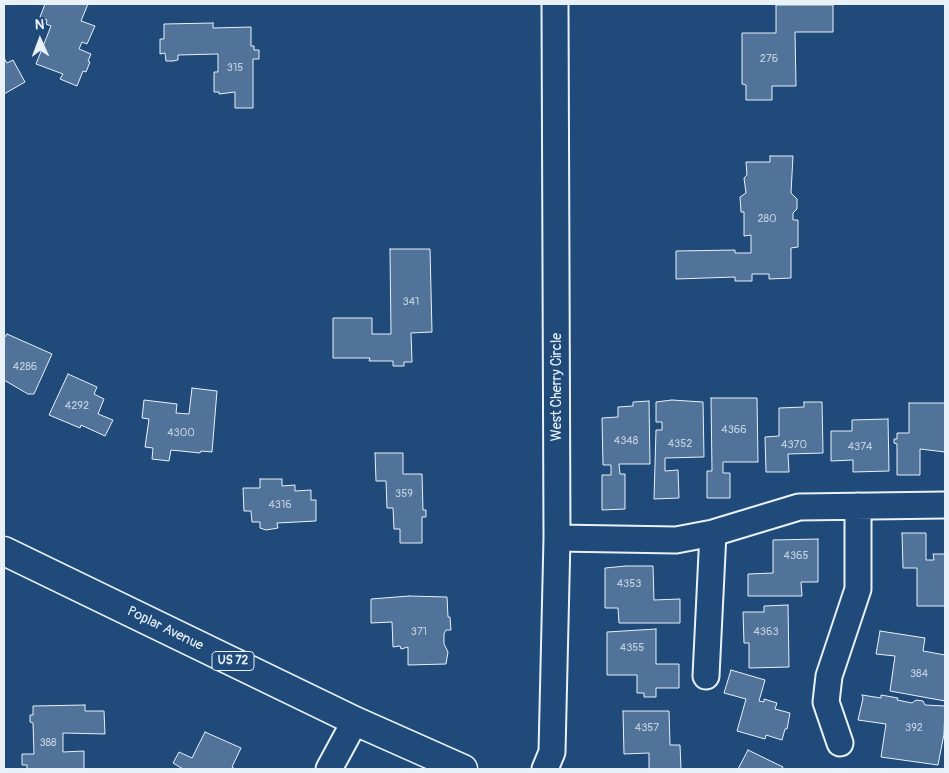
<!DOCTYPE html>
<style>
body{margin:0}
#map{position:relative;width:949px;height:773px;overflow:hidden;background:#1f4a7a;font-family:Pangolin,sans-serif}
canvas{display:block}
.frame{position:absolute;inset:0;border:5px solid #e8f1f8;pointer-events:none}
.north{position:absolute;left:15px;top:15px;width:50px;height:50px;-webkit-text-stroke:4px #1f4a7a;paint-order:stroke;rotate:358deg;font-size:14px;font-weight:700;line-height:20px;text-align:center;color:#e8f1f8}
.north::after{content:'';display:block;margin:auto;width:18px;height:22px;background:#e8f1f8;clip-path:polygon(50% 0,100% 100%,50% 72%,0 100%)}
</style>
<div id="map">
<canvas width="949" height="773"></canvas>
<div class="frame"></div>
<div class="north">N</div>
</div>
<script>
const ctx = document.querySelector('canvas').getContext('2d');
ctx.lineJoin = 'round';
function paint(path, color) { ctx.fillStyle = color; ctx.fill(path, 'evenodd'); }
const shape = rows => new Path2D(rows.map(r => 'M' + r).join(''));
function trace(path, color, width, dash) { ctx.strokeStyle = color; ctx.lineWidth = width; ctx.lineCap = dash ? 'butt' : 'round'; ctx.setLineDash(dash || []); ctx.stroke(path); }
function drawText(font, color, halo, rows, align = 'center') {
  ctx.font = font + ' Pangolin,sans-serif'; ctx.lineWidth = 4.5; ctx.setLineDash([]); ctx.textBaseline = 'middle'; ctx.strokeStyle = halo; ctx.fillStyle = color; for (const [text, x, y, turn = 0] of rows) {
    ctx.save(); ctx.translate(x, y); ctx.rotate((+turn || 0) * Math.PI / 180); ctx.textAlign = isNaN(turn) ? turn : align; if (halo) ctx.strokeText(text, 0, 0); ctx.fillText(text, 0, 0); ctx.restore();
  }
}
const building = shape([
 [45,4,88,4,81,21,95,26,87,44,82,42,79,49,91,54,88,61,90,62,86,72,83,71,77,86,60,79,63,74,36,64,51,26,46,24,47,20,40,17,45,4],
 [776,5,833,5,833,32,795,32,796,86,772,86,772,100,746,100,746,85,742,84,742,33,776,33,776,5],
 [213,23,213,28,251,27,251,46,254,46,254,50,259,50,259,59,253,59,253,108,235,108,235,92,219,94,219,92,214,92,214,72,218,72,218,54,178,55,178,60,173,61,166,61,165,53,160,54,160,39,164,39,164,24,213,23],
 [4,58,7,63,13,60,25,82,4,94,4,58],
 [770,156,793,156,791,193,797,199,797,209,793,213,793,220,798,220,798,247,791,248,791,278,769,279,769,274,752,274,752,281,735,281,735,277,676,279,676,251,735,250,735,253,751,253,751,235,744,236,744,212,741,212,740,197,746,193,744,178,747,175,746,162,770,162,770,156],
 [390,249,430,249,432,332,411,333,412,362,404,362,404,366,393,366,393,361,369,361,370,358,333,358,333,318,372,318,372,334,391,334,390,249],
 [7,334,52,354,34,394,28,394,4,380,4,338,7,334],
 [68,374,97,387,94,394,104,399,98,414,113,420,105,436,81,425,80,428,49,415,68,374],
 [192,388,217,391,212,452,201,451,200,453,171,450,169,461,152,459,153,448,145,447,149,419,142,418,144,400,177,404,176,413,189,414,192,388],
 [711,398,757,398,758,462,723,462,723,473,730,473,730,498,707,498,707,471,712,471,711,398],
 [672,400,703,402,704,457,665,458,665,471,678,470,679,498,654,499,656,430,662,430,662,422,656,422,656,402,672,400],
 [649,401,650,464,619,464,620,474,625,474,625,509,602,510,602,475,611,475,611,465,603,465,602,418,618,417,618,407,633,406,633,402,649,401],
 [804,402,822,402,823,453,788,454,789,472,766,472,765,437,779,436,779,408,804,407,804,402],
 [909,403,945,403,945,452,920,449,920,475,897,475,897,444,894,443,894,439,897,439,897,433,909,433,909,403],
 [888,419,889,471,853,472,853,460,831,461,831,431,852,431,852,420,888,419],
 [375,453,403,453,403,474,422,474,423,510,426,510,426,517,422,517,422,543,400,543,400,529,394,529,393,508,387,508,386,481,376,481,375,453],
 [260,479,282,479,282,486,295,485,295,491,311,490,311,500,316,500,316,521,277,523,278,528,266,530,260,528,260,522,252,522,251,511,244,511,243,488,260,488,260,479],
 [902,533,926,533,926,560,934,560,933,554,945,554,945,606,917,606,917,568,903,568,902,533],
 [818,539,818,582,801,582,802,596,748,596,748,574,773,573,773,540,818,539],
 [626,566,653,566,654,600,680,599,680,623,619,623,618,608,605,608,605,568,626,566],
 [409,596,447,597,448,617,450,617,451,630,446,630,444,634,444,644,448,652,446,664,408,665,408,647,401,649,400,646,393,647,392,622,371,623,371,599,409,596],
 [788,605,789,667,749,668,749,643,744,643,743,612,764,612,764,606,788,605],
 [656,629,656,664,679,664,679,688,656,688,656,697,644,697,644,693,637,693,637,675,607,675,607,632,656,629],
 [880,631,925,638,923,651,945,655,945,701,890,691,895,656,876,654,880,631],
 [731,670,765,680,759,701,764,702,764,699,777,703,775,709,790,713,787,729,785,729,782,740,766,735,765,739,737,731,746,699,724,693,731,670],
 [862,695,881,698,881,695,898,698,897,700,912,703,916,700,923,701,925,705,945,706,944,734,938,765,881,757,886,724,858,720,863,698,862,695],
 [85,705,85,711,104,711,105,734,63,733,63,752,84,751,84,769,27,769,27,765,22,765,22,754,34,754,33,723,30,722,30,715,33,715,33,706,85,705],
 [623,711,669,711,670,745,680,745,681,769,649,769,649,753,624,754,623,711],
 [205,732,241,748,232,767,235,769,183,769,173,763,179,752,192,758,205,732],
 [748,750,783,767,782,769,738,769,748,750]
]);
paint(building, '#517399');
trace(building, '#e8f1f8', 1);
const minor = shape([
 [557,538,676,540,713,533,799,507,945,505],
 [706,676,713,533],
 [840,743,826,702,829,676,858,589,858,506],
 [329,769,355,721],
 [545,769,552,752,557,538,555,4]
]);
const major = shape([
 [4,551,355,721,463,769]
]);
trace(minor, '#e8f1f8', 29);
trace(major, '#e8f1f8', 31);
trace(minor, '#1f4a7a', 25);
trace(major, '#1f4a7a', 28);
drawText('11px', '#c2d2e0', null, [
 ["276",769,59],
 ["315",235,68],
 ["280",767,219],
 ["341",411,302],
 ["4286",25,367],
 ["4292",77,406],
 ["4366",734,430],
 ["4300",181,433],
 ["4348",626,441],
 ["4352",680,444],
 ["4370",794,445],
 ["4374",860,447],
 ["359",404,494],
 ["4316",280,505],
 ["4365",796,556],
 ["4353",629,584],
 ["371",419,632],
 ["4363",766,632],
 ["4355",632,648],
 ["384",919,674],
 ["4357",647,728],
 ["392",914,728],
 ["388",48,743]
]);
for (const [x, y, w] of [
 [233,661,42]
]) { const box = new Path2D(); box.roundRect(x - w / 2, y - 9.5, w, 19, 4); ctx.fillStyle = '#1f4a7a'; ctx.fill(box); trace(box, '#e8f1f8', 1); }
drawText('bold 12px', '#e8f1f8', null, [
 ["US 72",233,661]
]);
drawText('14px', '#e8f1f8', '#1f4a7a', [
 ["West Cherry Circle",557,387,-90],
 ["Poplar Avenue",165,629,26]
]);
</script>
